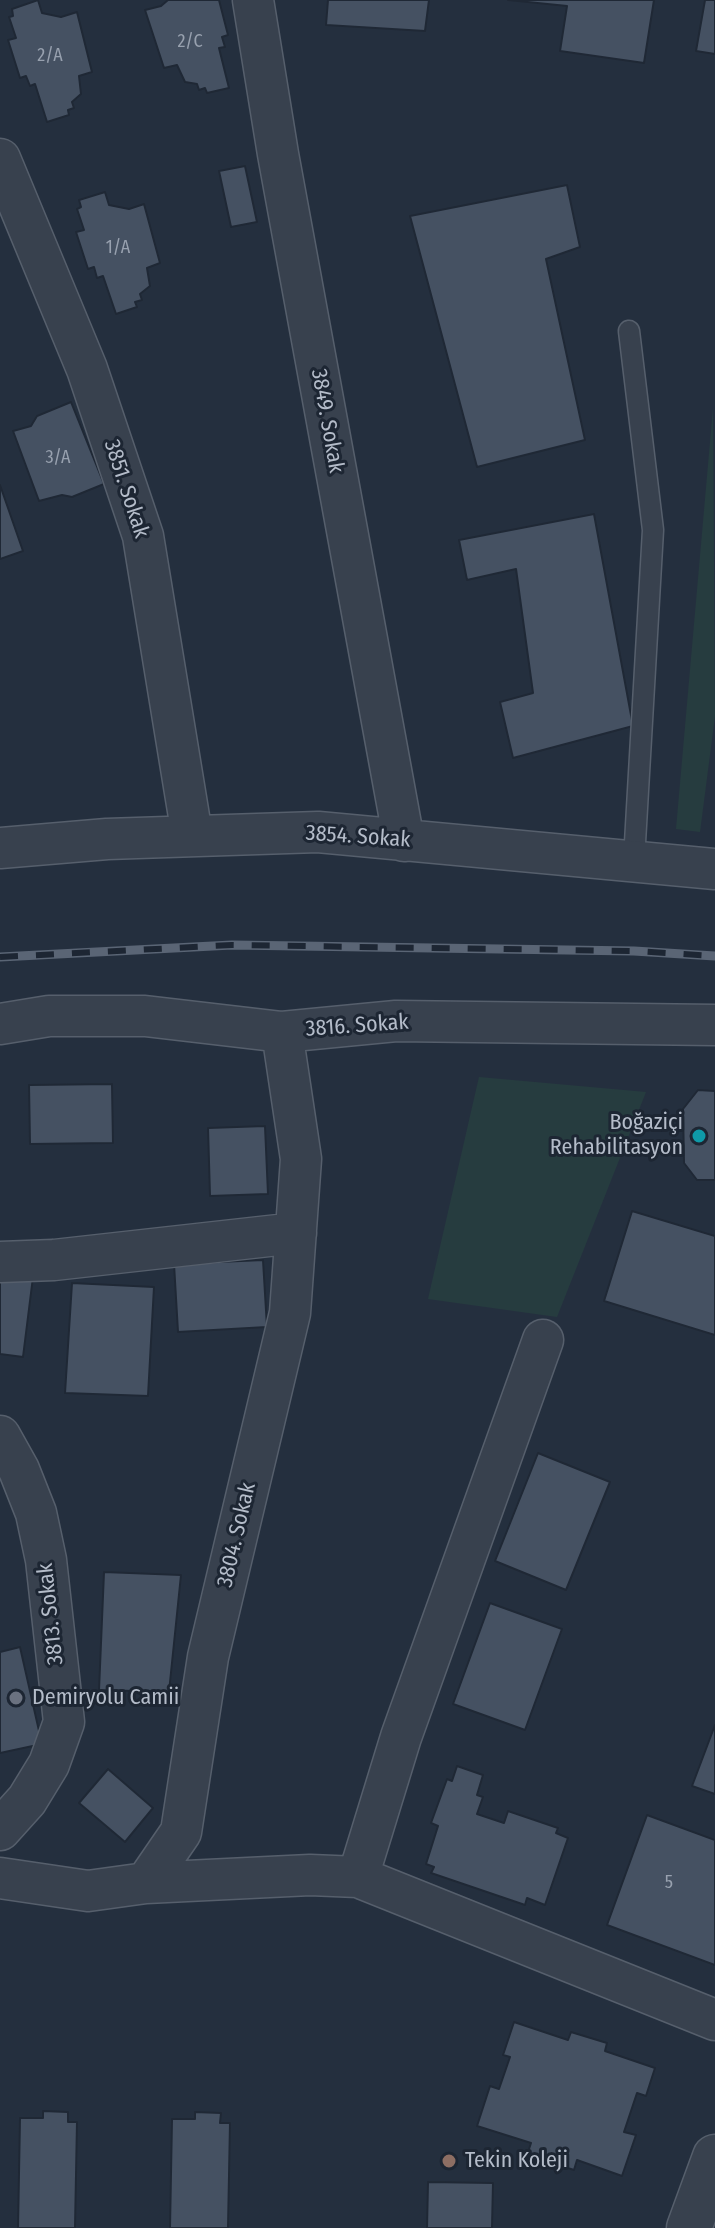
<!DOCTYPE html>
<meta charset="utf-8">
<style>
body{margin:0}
canvas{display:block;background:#242f3e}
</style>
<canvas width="715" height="2228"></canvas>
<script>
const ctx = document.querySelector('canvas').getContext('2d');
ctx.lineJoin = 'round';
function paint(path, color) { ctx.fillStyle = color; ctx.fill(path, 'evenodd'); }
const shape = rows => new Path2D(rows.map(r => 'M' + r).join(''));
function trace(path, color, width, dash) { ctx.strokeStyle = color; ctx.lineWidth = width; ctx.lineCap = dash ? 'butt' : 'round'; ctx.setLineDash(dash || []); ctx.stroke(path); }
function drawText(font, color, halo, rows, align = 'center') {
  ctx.font = font + ' "Fira Sans Condensed",sans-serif'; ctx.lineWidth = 6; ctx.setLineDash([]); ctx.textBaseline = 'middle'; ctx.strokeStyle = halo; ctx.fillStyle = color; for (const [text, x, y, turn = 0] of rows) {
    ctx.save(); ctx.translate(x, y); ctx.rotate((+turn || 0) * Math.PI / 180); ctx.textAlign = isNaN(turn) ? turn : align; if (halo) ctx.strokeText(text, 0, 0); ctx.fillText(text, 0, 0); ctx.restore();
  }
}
paint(shape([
 [713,408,715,716,700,832,676,829],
 [479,1077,646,1092,557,1317,428,1299]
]), '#263c3f');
const building = shape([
 [38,0,42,13,61,17,77,12,92,72,79,76,81,94,72,102,74,108,68,110,69,115,47,122,35,84,30,86,26,76,20,78,8,40,16,38,9,17,13,16,12,9,38,0],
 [168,0,219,0,228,35,222,37,225,47,219,48,229,88,207,93,205,88,199,90,197,84,185,82,177,65,164,68,145,10,161,6,168,0],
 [328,0,429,0,425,31,326,25,328,0],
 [508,0,654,0,644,63,560,51,567,6,508,0],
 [705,0,715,0,715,54,696,51,705,0],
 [245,166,257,222,231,227,219,171,245,166],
 [567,185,580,247,546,259,585,440,477,467,410,216,567,185],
 [105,192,109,205,129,209,144,204,160,263,147,268,150,286,140,294,142,300,135,302,137,307,116,314,103,276,97,278,94,267,88,269,76,232,84,230,77,209,81,207,79,200,105,192],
 [71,402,104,484,72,497,62,495,39,501,13,431,31,426,37,416,71,402],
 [0,485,23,551,0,559,0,485],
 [594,514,633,726,513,758,500,702,533,693,516,569,467,580,459,540,594,514],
 [112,1084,113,1143,30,1144,29,1085,112,1084],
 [698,1090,715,1091,715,1180,697,1180,684,1163,683,1109,698,1090],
 [265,1126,268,1194,210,1196,208,1128,265,1126],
 [632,1211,715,1236,715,1335,604,1301,632,1211],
 [263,1260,267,1327,178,1332,174,1264,263,1260],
 [0,1273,33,1277,23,1357,0,1354,0,1273],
 [72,1283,154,1287,148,1396,65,1393,72,1283],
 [538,1453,610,1482,566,1590,495,1561,538,1453],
 [104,1572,181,1575,169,1692,99,1690,104,1572],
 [490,1603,562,1629,525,1730,453,1704,490,1603],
 [20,1647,42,1744,0,1753,0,1652,20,1647],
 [715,1725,715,1794,692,1786,715,1725],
 [457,1766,483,1775,477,1795,483,1797,477,1814,504,1823,508,1811,558,1828,556,1833,568,1838,545,1905,527,1898,525,1905,431,1873,434,1867,426,1864,438,1826,431,1823,447,1779,452,1781,457,1766],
 [108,1769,153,1808,125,1842,79,1803,108,1769],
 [647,1815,715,1840,715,1965,607,1925,647,1815],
 [514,2022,568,2040,571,2032,607,2043,605,2051,655,2068,646,2096,637,2093,624,2132,636,2135,622,2176,577,2160,574,2170,527,2155,531,2143,477,2126,490,2086,499,2089,510,2057,503,2055,514,2022],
 [43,2111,68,2112,68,2122,77,2122,75,2228,18,2228,20,2118,43,2118,43,2111],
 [195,2112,221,2113,220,2123,230,2123,228,2228,170,2228,172,2119,195,2119,195,2112],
 [428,2182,493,2183,492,2228,427,2228,428,2182]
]);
paint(building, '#455162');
trace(building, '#1f2835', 2);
const service = shape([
 [629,331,653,530,634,860]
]);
const minor = shape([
 [253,0,278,154,404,841],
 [0,159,87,369,143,536,192,835],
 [0,848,107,839,318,832,715,869],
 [0,1024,49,1016,145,1016,282,1032,396,1021,715,1025],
 [0,1262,54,1260,296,1233],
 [0,1436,19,1470,36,1513,46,1560,64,1722,49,1764,27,1800,0,1830],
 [358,1877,401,1737,543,1340],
 [0,1878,88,1891,146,1883,181,1832,208,1657,290,1313,301,1159,282,1032],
 [146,1883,310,1875,358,1877,715,2020]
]);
const tertiary = shape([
 [689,2228,715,2157]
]);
trace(service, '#565f6c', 23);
trace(minor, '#565f6c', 43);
trace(tertiary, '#565f6c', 47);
trace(service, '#38414e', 20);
trace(minor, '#38414e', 40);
trace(tertiary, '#38414e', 44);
const rail = shape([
 [0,957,232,945,634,951,715,956]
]);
trace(rail, '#5a6575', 9);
trace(rail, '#1d2633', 6, [18]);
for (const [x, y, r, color] of [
 [699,1136,8,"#0f9aa8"],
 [16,1698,8,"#6b7280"],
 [449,2161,8,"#8d6e63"]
]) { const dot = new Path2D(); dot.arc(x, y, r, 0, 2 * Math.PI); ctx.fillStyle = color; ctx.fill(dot); trace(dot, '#1d2633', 3); }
drawText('18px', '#98a1af', null, [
 ["2/C",190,42],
 ["2/A",50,56],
 ["1/A",118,248],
 ["3/A",58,458],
 ["5",669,1883]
]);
drawText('22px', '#b4bcc9', '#1d2633', [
 ["3849. Sokak",327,421,80],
 ["3851. Sokak",126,489,72],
 ["3854. Sokak",358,837,4],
 ["3816. Sokak",357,1026,-4],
 ["3804. Sokak",237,1535,-77],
 ["3813. Sokak",51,1614,-96]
]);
drawText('22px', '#b4bcc9', '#1d2633', [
 ["Boğaziçi",683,1123,"right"],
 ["Rehabilitasyon",683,1148,"right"],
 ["Demiryolu Camii",32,1698],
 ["Tekin Koleji",465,2161]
], 'left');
</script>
